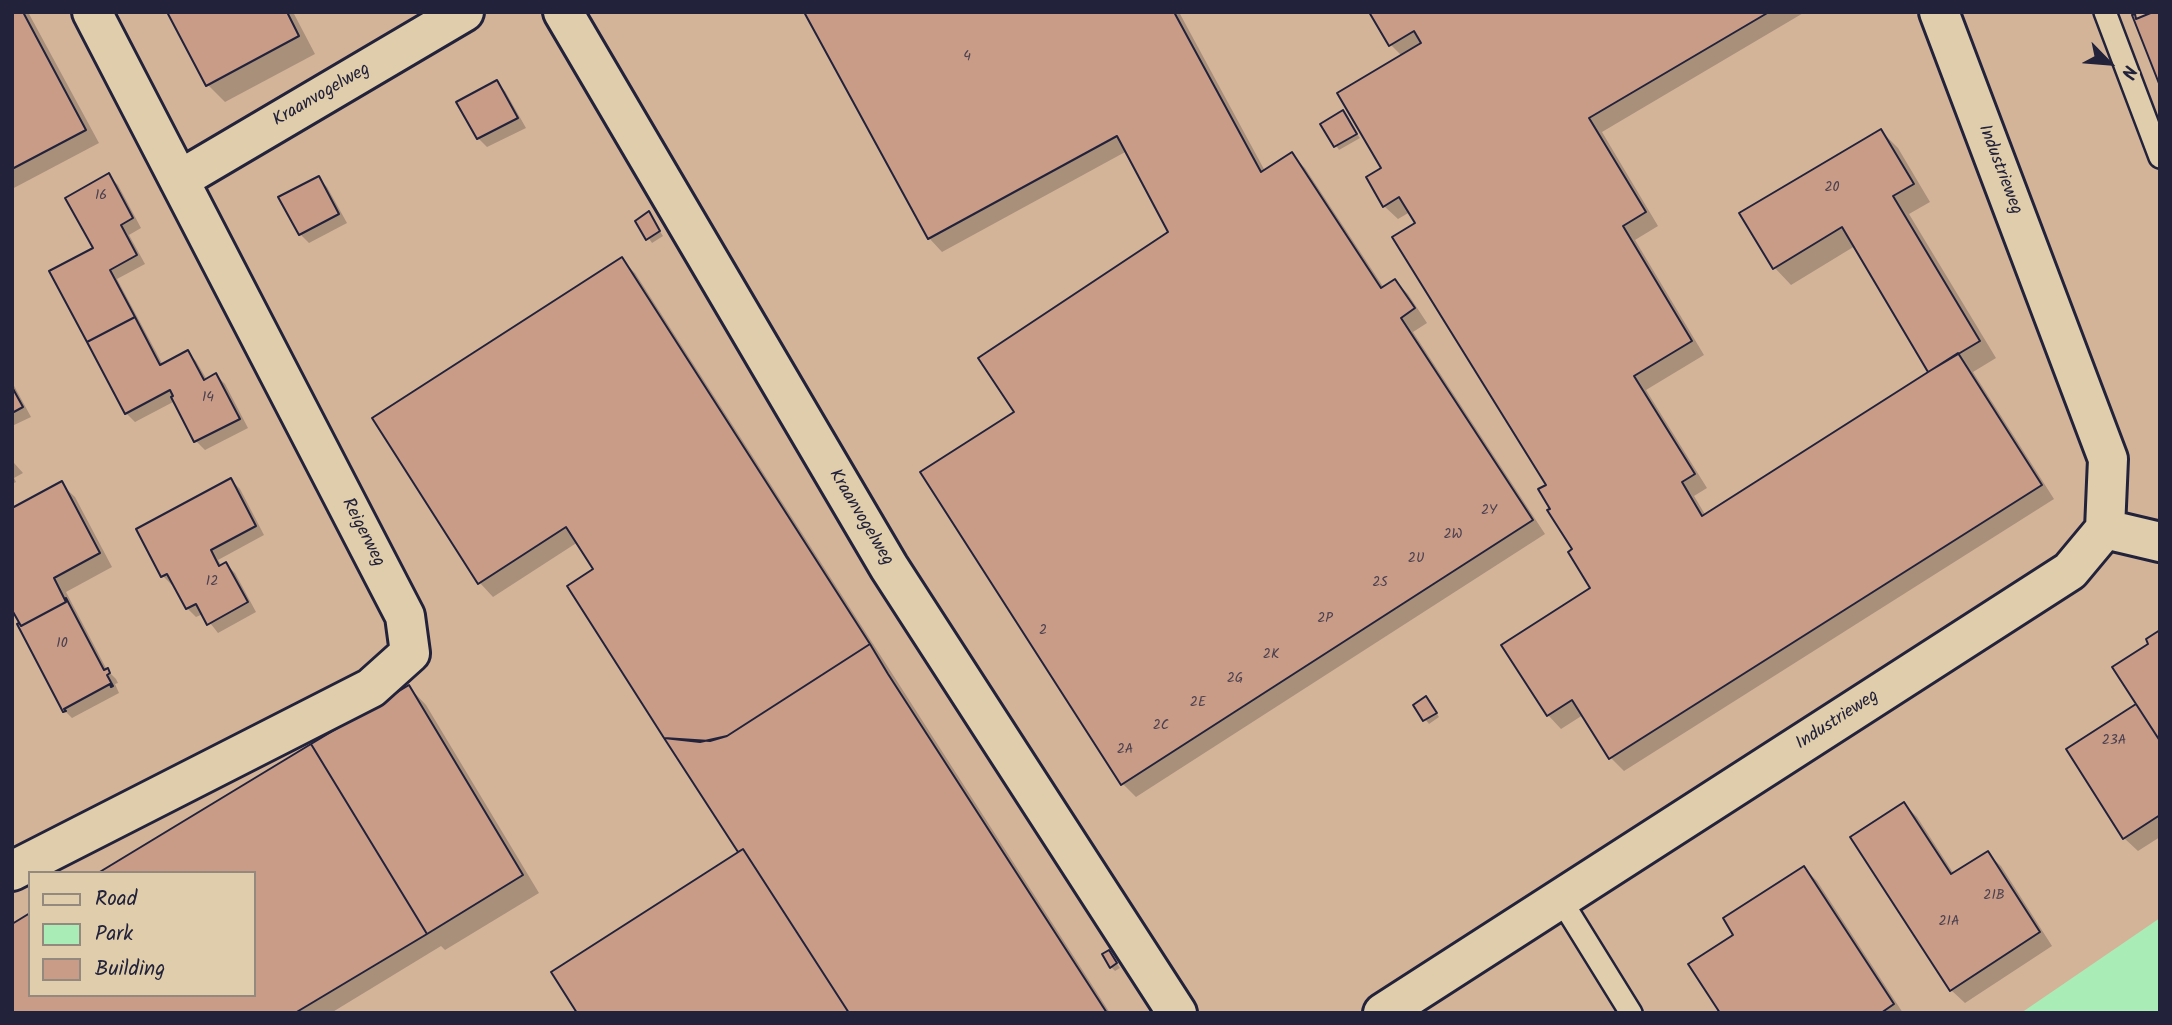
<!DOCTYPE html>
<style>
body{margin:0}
#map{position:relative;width:2172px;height:1025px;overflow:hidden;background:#dfc2a3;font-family:Kalam,sans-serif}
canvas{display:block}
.frame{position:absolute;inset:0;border:14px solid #22223b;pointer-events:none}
.legend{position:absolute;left:28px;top:871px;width:228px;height:126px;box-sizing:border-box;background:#e0cdab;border:2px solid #94897e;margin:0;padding:9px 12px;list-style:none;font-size:21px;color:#22223b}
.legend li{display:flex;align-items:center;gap:14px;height:35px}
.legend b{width:35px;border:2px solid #94897e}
.north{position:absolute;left:2074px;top:28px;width:70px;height:70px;-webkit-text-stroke:5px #e0cdab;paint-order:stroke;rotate:115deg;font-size:19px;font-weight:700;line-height:28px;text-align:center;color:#22223b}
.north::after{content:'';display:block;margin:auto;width:24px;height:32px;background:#22223b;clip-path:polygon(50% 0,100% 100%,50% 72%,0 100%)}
</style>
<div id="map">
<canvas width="2172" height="1025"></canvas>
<div class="frame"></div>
<ul class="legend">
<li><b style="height:9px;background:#e0cdab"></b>Road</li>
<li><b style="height:19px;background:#aaecb5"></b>Park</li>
<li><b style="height:19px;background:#c99c88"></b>Building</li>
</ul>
<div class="north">N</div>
</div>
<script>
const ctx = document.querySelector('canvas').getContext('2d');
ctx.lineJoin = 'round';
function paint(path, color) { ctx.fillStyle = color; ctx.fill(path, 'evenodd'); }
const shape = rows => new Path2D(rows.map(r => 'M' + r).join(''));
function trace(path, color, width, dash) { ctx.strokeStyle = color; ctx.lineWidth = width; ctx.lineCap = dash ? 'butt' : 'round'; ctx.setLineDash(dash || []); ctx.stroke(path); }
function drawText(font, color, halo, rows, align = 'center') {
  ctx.font = font + ' Kalam,sans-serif'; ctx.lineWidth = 6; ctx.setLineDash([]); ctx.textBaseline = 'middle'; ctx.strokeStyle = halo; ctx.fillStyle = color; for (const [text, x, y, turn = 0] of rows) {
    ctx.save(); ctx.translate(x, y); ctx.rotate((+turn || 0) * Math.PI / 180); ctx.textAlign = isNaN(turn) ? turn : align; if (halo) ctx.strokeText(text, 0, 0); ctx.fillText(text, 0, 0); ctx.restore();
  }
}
paint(shape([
 [12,12,2160,12,2160,1013,12,1013],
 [30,873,254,873,254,995,30,995]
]), '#d4b499');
paint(shape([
 [2160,918,2160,1013,2021,1013]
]), '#aaecb5');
paint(shape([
 [12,12,28,12,99,143,12,189],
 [169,12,293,12,315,54,225,102,208,85],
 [806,12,1179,12,1265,171,1291,154,1305,168,1384,288,1395,281,1408,294,1427,323,1413,332,1545,534,1136,797,1123,784,1016,412,1170,233,1127,151,942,252,929,238],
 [1371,12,1805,12,1602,132,1658,226,1635,240,1704,355,1646,390,1707,488,1694,496,1706,516,1931,372,1855,246,1791,285,1774,267,1881,131,1898,148,1930,202,1909,214,1996,358,1973,372,2054,499,1624,771,1610,757,1583,715,1561,729,1548,715,1593,588,1553,509,1548,485,1410,212,1398,219,1384,206,1384,168,1402,56,1391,45],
 [496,82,505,91,526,128,487,147,478,138,459,102],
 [1343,112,1360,138,1339,150,1322,124],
 [109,176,118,185,141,228,129,235,145,264,117,279,163,365,187,352,196,361,207,380,216,375,225,384,248,428,205,450,196,441,175,401,135,422,126,413,96,248],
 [318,178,327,187,347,223,309,243,300,234],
 [649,214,663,236,652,243,637,221],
 [621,259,635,273,1110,1013,579,1013,740,853,570,587,596,570,578,542,493,597,480,583,374,418],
 [12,382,31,417,12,426],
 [14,463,23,473,14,478,16,482,12,484],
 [231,480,240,489,264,535,218,560,222,566,226,564,235,573,256,612,218,633,203,614,196,617,187,608,174,583,172,585,163,576],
 [61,484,75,497,112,567,66,592,107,670,116,679,118,683,115,684,119,693,72,718,63,709,23,626],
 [2160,633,2160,837,2138,851,2124,838,2138,705,2151,644],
 [409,687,426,705,539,893,445,950,441,946,331,1013,15,1013,12,1008,12,926,30,995,254,995,254,873],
 [1430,703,1439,717,1429,724,1415,706],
 [1904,804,1917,817,1954,874,1987,853,2001,866,2052,946,1965,1003,1951,990],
 [1804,868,1817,881,1903,1013,1722,1013,1735,935],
 [1112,956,1120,968,1115,971,1111,967]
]), '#0003');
const building = shape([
 [12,12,23,12,86,130,12,169,12,12],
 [167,12,287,12,299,36,206,86,167,12],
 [804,12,1174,12,1261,172,1292,152,1381,288,1395,279,1415,308,1401,318,1533,520,1121,785,920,472,1014,412,978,358,1168,232,1117,136,928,239,804,12],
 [1369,12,1769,12,1589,118,1646,212,1623,226,1692,341,1634,376,1695,474,1682,482,1702,516,1958,353,2042,485,1609,759,1572,700,1547,716,1501,645,1590,588,1568,552,1572,549,1547,510,1550,509,1538,489,1546,485,1392,237,1415,223,1399,197,1383,207,1366,177,1381,168,1337,93,1421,43,1414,31,1389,46,1369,12],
 [2153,12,2160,12,2160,86,2132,15,2135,14,2136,19,2153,12],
 [497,80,518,118,477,139,456,102,497,80],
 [1343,110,1357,134,1334,147,1320,124,1343,110],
 [1881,129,1914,184,1893,196,1980,341,1928,372,1842,227,1773,269,1739,213,1881,129],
 [109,173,133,218,121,225,137,255,110,270,135,317,87,342,49,271,93,248,65,198,109,173],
 [319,176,339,214,299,235,278,197,319,176],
 [649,211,660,231,646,240,635,221,649,211],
 [622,257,870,644,727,736,710,741,664,738,567,586,593,569,566,527,478,584,372,418,622,257],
 [135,317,160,365,188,350,204,380,216,373,240,419,194,442,171,397,173,396,170,390,125,414,87,342,135,317],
 [12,387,23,407,12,413,12,387],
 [231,478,256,526,211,550,219,566,226,562,248,602,207,625,196,604,186,609,167,574,161,577,136,529,231,478],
 [62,481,100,553,54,578,66,602,21,626,12,610,12,508,62,481],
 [66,598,104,670,108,668,110,673,107,675,113,686,111,687,110,684,64,709,66,711,63,712,17,624,19,623,21,626,66,602,66,598],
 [2160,630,2160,741,2112,667,2148,644,2146,639,2160,630],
 [870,644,888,674,1107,1013,849,1013,743,849,738,852,664,738,700,742,727,736,870,644],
 [409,685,523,875,427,934,311,744,409,685],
 [1426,696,1437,713,1423,721,1413,705,1426,696],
 [2136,704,2160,741,2160,815,2123,839,2066,749,2136,704],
 [311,744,427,934,295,1013,13,1013,12,924,30,913,30,995,254,995,254,873,98,873,311,744],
 [1904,802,1951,874,1988,851,2040,932,1950,991,1850,837,1904,802],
 [743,849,849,1013,577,1013,551,972,743,849],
 [1804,866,1894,1004,1881,1013,1720,1013,1688,964,1733,935,1723,918,1804,866],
 [1109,950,1117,963,1110,968,1102,954,1109,950]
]);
paint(building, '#c99c88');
trace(building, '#22223b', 2);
const service = shape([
 [2105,12,2160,157],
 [1561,900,1631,1013]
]);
const minor = shape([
 [563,12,889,567,1177,1013],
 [179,180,464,12],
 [2105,529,2160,542],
 [12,871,371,688,410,653,405,616,92,12],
 [1383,1013,2070,571,2105,529,2108,459,1939,12]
]);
trace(service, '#22223b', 26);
trace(minor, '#22223b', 44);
trace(service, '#e0cdab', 21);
trace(minor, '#e0cdab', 38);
drawText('14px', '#4c404e', null, [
 ["4",967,58],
 ["20",1832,189],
 ["16",101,197],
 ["14",208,399],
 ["2Y",1489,512],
 ["2W",1453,536],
 ["2U",1416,560],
 ["12",212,583],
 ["2S",1380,584],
 ["2P",1325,620],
 ["2",1043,632],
 ["10",62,645],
 ["2K",1271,656],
 ["2G",1235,680],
 ["2E",1198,704],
 ["2C",1161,727],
 ["23A",2114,742],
 ["2A",1125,751],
 ["21B",1994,897],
 ["21A",1949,923]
]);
drawText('18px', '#22223b', '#e0cdab', [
 ["Kraanvogelweg",322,96,-30],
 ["Industrieweg",1999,170,69],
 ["Kraanvogelweg",860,518,59],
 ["Reigerweg",362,533,63],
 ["Industrieweg",1838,721,-33]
]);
</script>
